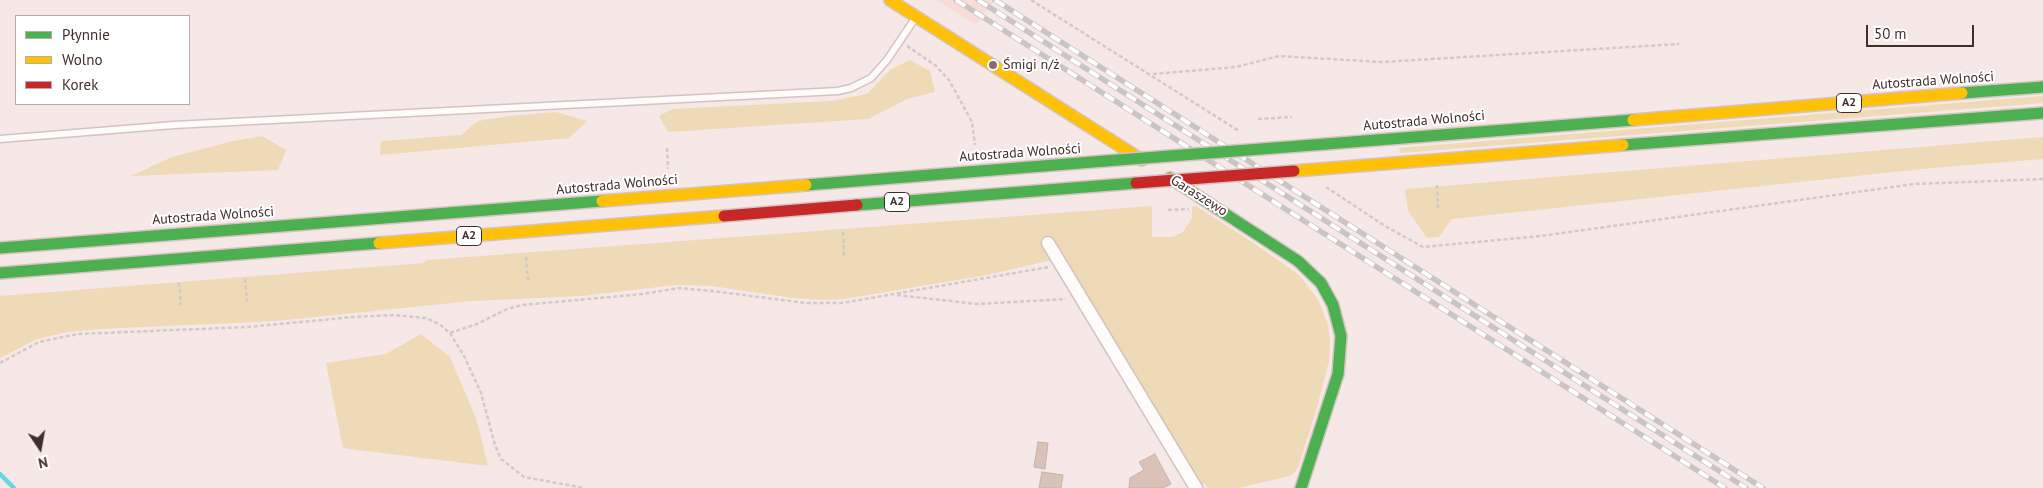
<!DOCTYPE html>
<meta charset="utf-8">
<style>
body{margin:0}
#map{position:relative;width:2043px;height:488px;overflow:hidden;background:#f5e8e6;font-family:"PT Sans",sans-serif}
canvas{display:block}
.legend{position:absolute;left:15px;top:15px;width:175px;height:90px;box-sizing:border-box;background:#fff;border:1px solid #b4abaa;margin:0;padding:6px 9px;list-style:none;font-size:15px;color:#432d2a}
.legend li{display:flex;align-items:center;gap:10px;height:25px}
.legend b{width:25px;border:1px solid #b4abaa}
.north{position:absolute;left:15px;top:423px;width:50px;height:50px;-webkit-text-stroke:4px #fff;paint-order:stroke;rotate:168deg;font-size:14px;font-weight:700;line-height:20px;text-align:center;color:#432d2a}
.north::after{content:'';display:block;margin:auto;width:18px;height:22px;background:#432d2a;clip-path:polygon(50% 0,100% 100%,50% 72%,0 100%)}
.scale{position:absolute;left:1866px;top:25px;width:108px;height:22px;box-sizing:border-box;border:2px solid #432d2a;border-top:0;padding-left:6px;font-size:15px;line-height:18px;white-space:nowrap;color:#432d2a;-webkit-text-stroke:4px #fff;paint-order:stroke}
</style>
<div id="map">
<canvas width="2043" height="488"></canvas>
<ul class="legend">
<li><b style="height:6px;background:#4caf50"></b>Płynnie</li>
<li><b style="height:6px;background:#ffc107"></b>Wolno</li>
<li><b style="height:6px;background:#c62828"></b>Korek</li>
</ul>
<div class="north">N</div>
<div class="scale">50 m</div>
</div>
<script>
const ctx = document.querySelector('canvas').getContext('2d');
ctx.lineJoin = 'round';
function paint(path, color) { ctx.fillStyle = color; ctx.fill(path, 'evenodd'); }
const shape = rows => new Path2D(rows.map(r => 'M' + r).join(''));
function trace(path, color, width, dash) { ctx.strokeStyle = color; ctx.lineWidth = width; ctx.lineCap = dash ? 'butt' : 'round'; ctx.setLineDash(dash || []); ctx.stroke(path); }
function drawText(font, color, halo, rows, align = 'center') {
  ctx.font = font + ' "PT Sans",sans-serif'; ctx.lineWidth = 4; ctx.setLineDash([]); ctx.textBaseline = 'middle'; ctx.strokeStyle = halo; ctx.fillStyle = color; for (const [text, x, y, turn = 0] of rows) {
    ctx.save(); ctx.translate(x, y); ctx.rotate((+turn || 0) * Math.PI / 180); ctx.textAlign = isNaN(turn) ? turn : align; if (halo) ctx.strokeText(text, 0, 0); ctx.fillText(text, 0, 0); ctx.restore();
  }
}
paint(shape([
 [936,0,995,0,976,25]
]), '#f7dcd8');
paint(shape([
 [910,60,930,71,935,92,907,99,868,119,668,132,659,116,672,109,831,101,867,94,890,70],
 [2043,96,2043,103,1400,153,1399,148],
 [556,112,587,121,569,138,380,155,381,141,461,135,478,121,510,116],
 [262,136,286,150,278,170,131,176,172,157,233,141],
 [2043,137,2043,159,1922,169,1452,219,1439,237,1427,238,1408,211,1405,189],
 [1152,206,1152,237,1173,237,1183,232,1192,218,1192,207,1196,206,1252,242,1299,275,1319,301,1328,325,1330,343,1329,361,1316,411,1299,465,1295,472,1290,476,1238,488,1208,488,1204,483,1201,485,1052,260,987,275,844,299,823,300,793,298,712,286,676,285,581,296,472,301,276,321,100,329,67,332,37,339,0,358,0,296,423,263,427,260],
 [421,334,450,357,477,421,488,466,343,448,326,363,386,354]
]), '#eedab6');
trace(shape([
 [0,474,14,488]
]), '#68d7e5', 4.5);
const building = shape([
 [1038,442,1048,443,1045,469,1034,467,1038,442],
 [1155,454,1171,484,1163,488,1129,488,1130,478,1144,470,1139,462,1155,454],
 [1042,472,1063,475,1061,488,1039,488,1042,472]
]);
paint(building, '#dac2b8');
trace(building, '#c1b3ae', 1);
const lane = shape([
 [0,139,174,125,838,91,851,88,871,78,887,60,916,17]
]);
const street = shape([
 [1048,243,1196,488]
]);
const fast = shape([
 [1962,93,2043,87],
 [1326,144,1633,120],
 [1623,145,2043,113],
 [1170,178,1298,261,1321,283,1333,305,1341,336,1338,374,1301,488],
 [806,185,1105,161],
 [857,205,1136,183],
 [0,248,602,201],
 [0,273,379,243]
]);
const slow = shape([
 [890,0,1142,160],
 [1633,120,1962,93],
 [1357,166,1623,145],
 [602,201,806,185],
 [379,243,724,216]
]);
const jam = shape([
 [724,216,857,205]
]);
trace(lane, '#d4c3c1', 9);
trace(street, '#d4c3c1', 15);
trace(fast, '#d4c3c1', 14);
trace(slow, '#d4c3c1', 14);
trace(jam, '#d4c3c1', 14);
trace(shape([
 [1031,0,1239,131],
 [907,46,935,65,949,80,972,122,975,145],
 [1153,74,1236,67,1279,56,1382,62,1679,44],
 [1258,119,1292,117],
 [667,148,668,169],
 [1437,185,1438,209],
 [1326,187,1385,226,1423,247,1541,236,1914,184,2043,179],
 [1168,210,1189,209],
 [843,232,844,258],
 [526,257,528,280],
 [245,279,247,301],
 [179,283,181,305],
 [897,295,977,304,1066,299],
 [450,333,464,356,481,393,495,445,501,459,524,477,584,488],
 [0,363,39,342,78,334,248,327,353,317,393,315,426,318,439,324,450,333,477,324,507,309,522,305,643,294,679,288,712,291,806,303,842,303,1049,267]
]), '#d1caca', 2.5, [4, 2.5]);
trace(lane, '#fefcfb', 6);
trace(street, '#fefcfb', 12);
trace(fast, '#4caf50', 11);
trace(slow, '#ffc107', 11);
trace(jam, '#c62828', 11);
const rail = shape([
 [956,0,1725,488],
 [978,0,1746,488],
 [995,0,1763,488]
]);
trace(rail, '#cac5c4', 5.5);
trace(rail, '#fff', 4, [11]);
const fastBridge = shape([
 [1105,161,1326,144]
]);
const slowBridge = shape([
 [1294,171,1357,166]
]);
const jamBridge = shape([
 [1136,183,1294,171]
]);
trace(fastBridge, '#d4c3c1', 14, []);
trace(slowBridge, '#d4c3c1', 14, []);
trace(jamBridge, '#d4c3c1', 14, []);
trace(fastBridge, '#4caf50', 11);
trace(slowBridge, '#ffc107', 11);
trace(jamBridge, '#c62828', 11);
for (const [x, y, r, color] of [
 [993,65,5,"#816e6c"]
]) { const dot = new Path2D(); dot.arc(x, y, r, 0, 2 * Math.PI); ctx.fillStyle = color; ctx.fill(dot); trace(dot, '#fff', 2); }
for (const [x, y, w] of [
 [1849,103,25],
 [897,202,25],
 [469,236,25]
]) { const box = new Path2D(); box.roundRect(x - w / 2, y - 9.5, w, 19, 4); ctx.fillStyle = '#fff'; ctx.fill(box); trace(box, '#432d2a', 1); }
drawText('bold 12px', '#432d2a', null, [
 ["A2",1849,103],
 ["A2",897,202],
 ["A2",469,236]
]);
drawText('14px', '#432d2a', '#fff', [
 ["Śmigi n/ż",1003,65]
], 'left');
drawText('14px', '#432d2a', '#fff', [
 ["Autostrada Wolności",1933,81,-4],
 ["Autostrada Wolności",1424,121,-5],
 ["Autostrada Wolności",1020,153,-4],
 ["Autostrada Wolności",617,185,-5],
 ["Garaszewo",1199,196,32],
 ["Autostrada Wolności",213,216,-4]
]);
</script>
